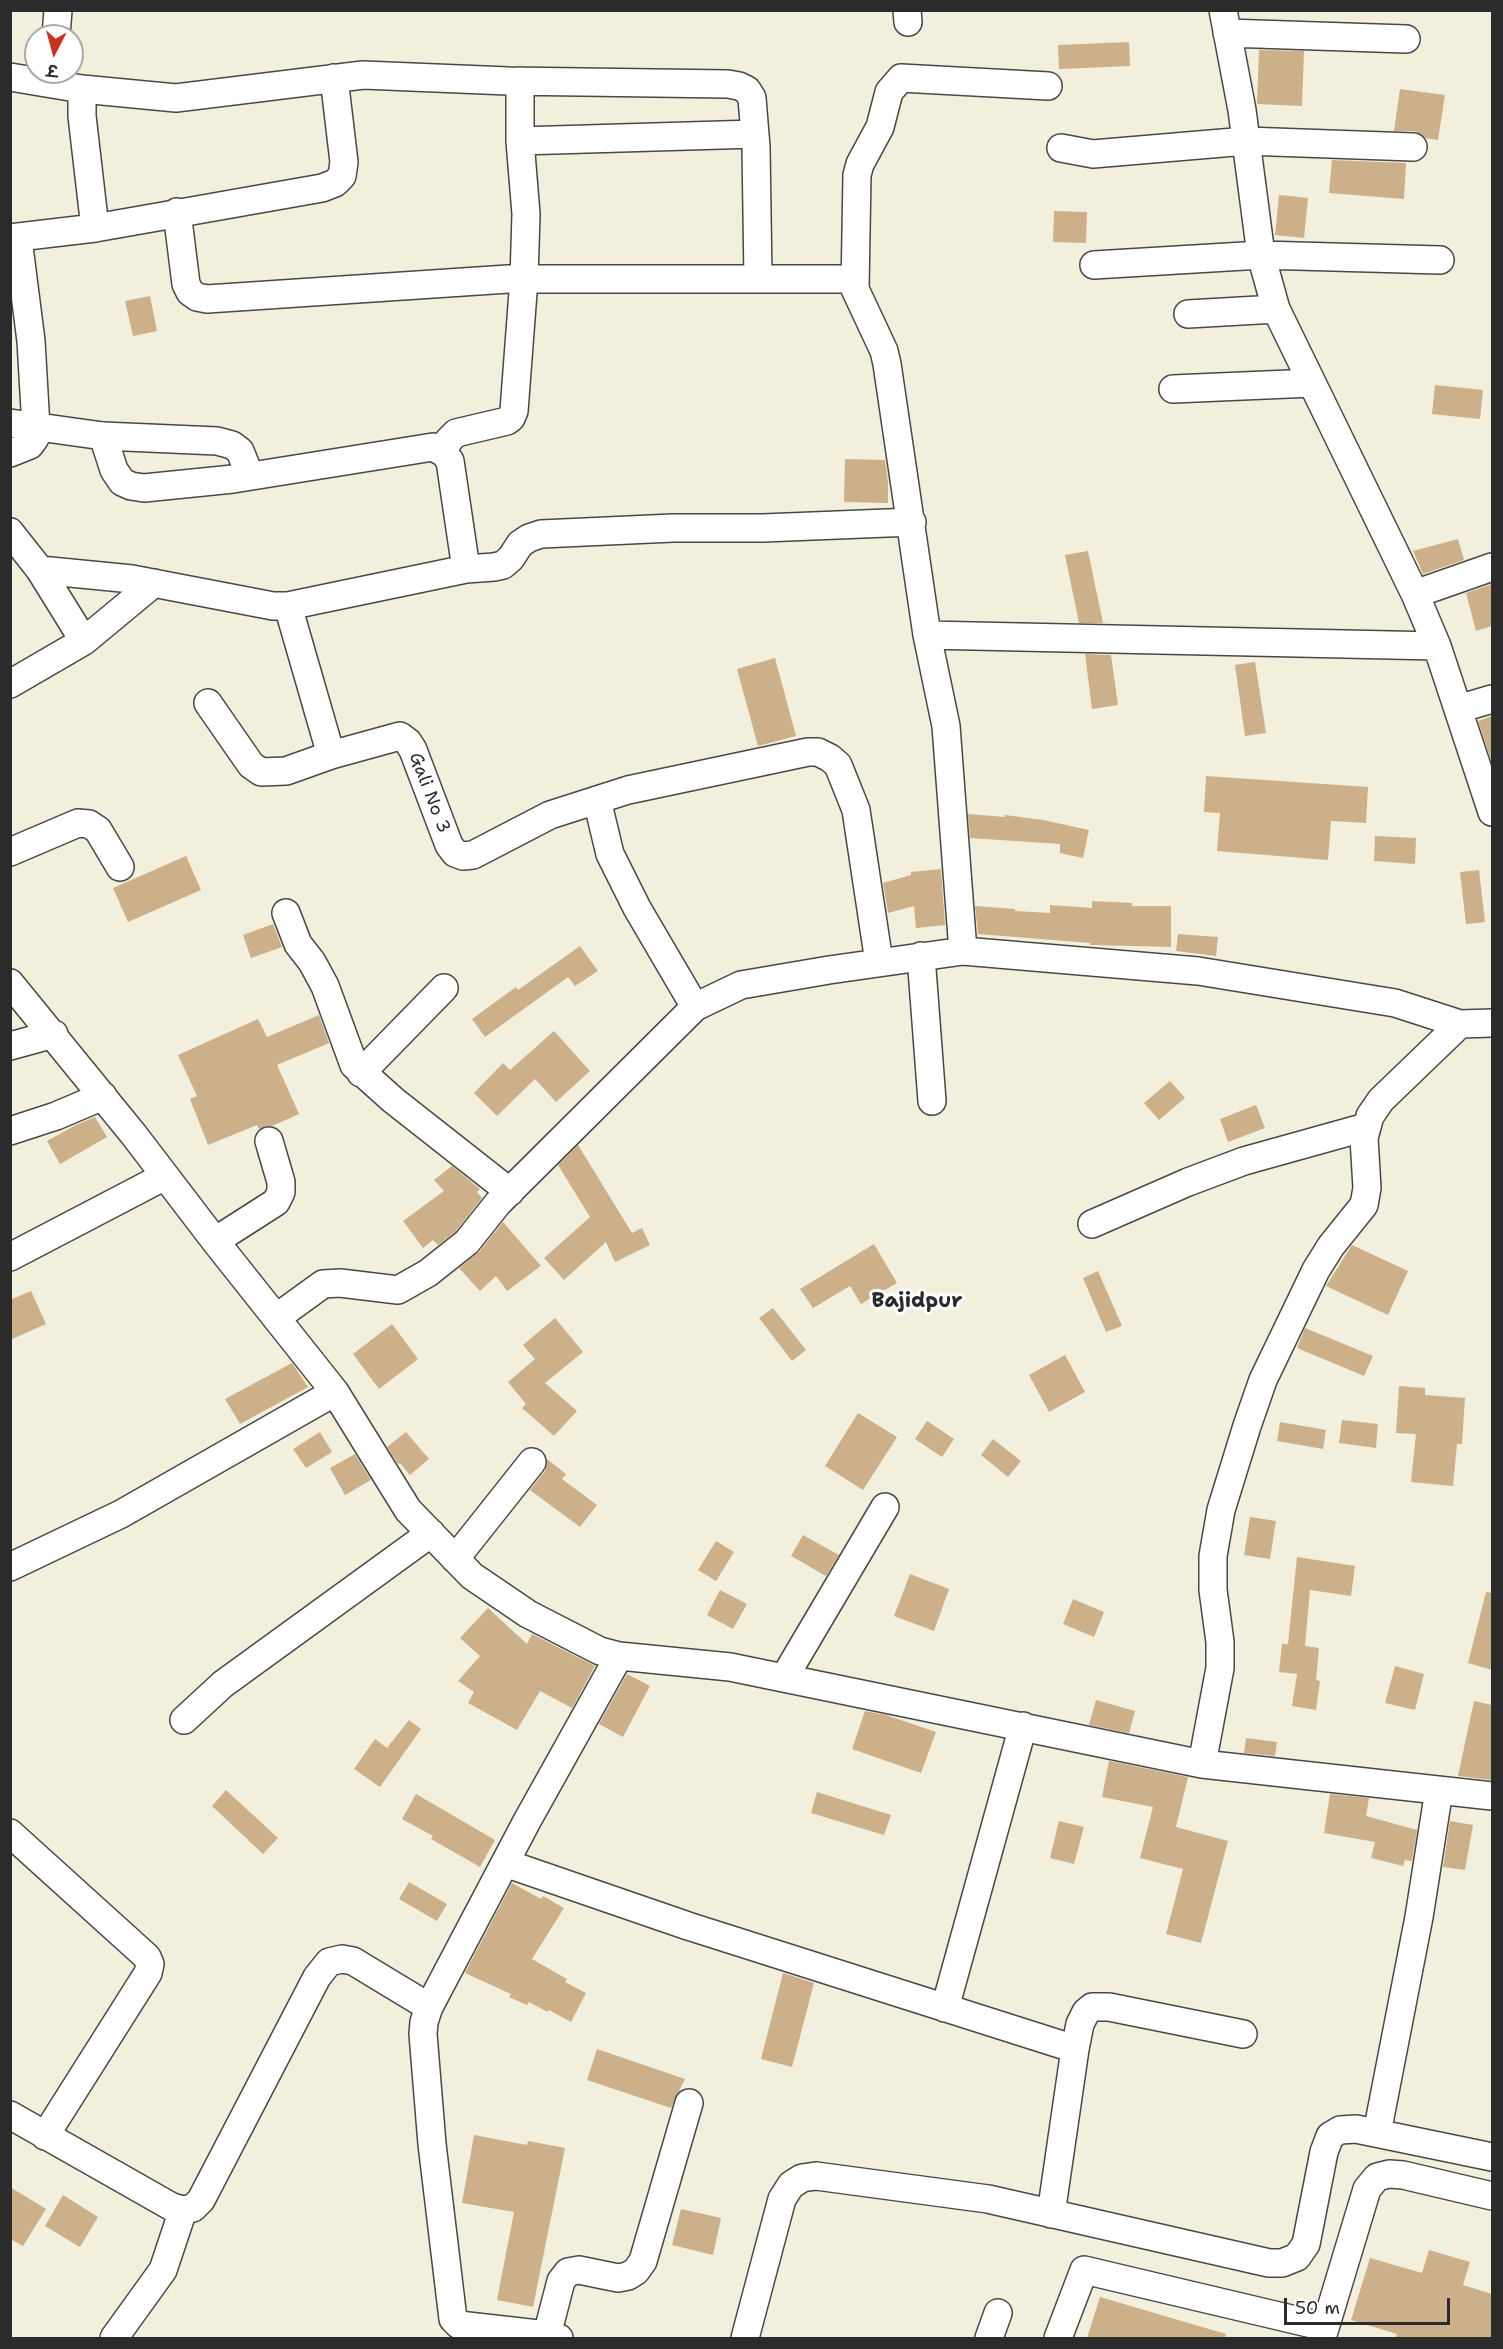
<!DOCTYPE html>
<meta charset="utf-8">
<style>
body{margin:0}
#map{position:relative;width:1503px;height:2349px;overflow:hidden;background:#f3efdd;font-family:"Shantell Sans","Playpen Sans Deva",sans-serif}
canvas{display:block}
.frame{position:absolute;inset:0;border:12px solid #2b2b2b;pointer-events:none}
.north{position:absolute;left:24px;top:24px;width:60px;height:60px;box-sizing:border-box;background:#fff;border:2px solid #aaa;border-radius:50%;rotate:186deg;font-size:16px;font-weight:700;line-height:24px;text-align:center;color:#2b2b2b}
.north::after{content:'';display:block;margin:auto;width:21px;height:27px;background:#c8321e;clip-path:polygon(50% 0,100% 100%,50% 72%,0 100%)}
.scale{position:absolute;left:1284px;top:2298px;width:166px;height:27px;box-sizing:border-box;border:3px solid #2b2b2b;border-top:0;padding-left:8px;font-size:18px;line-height:21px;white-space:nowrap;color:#2b2b2b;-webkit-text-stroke:4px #fff;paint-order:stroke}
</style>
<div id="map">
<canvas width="1503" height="2349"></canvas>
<div class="frame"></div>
<div class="north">उ</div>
<div class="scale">50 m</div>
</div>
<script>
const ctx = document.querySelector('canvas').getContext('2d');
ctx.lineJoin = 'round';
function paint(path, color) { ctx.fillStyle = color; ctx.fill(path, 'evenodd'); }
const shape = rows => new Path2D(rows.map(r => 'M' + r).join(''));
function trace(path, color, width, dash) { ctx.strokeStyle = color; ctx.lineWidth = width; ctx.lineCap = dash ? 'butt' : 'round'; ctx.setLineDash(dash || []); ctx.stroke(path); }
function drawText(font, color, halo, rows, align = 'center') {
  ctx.font = font + ' "Shantell Sans",sans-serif'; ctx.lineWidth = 6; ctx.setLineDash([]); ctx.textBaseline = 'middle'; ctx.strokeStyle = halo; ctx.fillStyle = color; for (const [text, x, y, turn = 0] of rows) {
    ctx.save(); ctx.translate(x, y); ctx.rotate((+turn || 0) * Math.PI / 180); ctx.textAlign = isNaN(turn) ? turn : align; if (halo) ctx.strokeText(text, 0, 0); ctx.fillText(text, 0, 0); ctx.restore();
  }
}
paint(shape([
 [1129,42,1130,66,1059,69,1058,45],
 [1259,50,1304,51,1302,106,1257,104],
 [1400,89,1445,95,1438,140,1425,138,1414,131,1394,131],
 [1332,160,1406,163,1404,199,1329,193],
 [1279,195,1308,198,1304,238,1275,235],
 [1054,211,1087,212,1086,243,1053,242],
 [150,296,157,331,133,336,125,301],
 [1435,385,1483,390,1480,419,1432,414],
 [845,459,885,460,888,481,888,503,844,502],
 [1458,539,1464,560,1423,574,1413,551],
 [1088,551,1103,623,1079,623,1065,555],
 [1492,584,1492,626,1476,631,1466,593],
 [1085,654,1111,655,1118,705,1092,709],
 [775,658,796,736,758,746,737,669],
 [1255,662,1266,733,1245,736,1235,665],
 [1492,716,1492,763,1478,721],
 [1206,776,1368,787,1366,823,1331,821,1328,860,1217,851,1220,813,1204,812],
 [968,814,1005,817,1005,815,1043,820,1089,830,1083,858,1060,853,1060,844,970,838],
 [1375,836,1416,838,1415,864,1374,861],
 [186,856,201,890,128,922,113,888],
 [941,869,945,925,916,928,914,906,888,913,883,883,911,875,911,872],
 [1479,870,1485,922,1466,924,1460,872],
 [1092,901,1132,903,1132,906,1171,906,1171,947,1090,945,1090,943,978,934,975,906,1015,909,1015,911,1050,913,1050,905,1092,908],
 [273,924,282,947,251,958,243,935],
 [1178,934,1218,937,1216,956,1176,951],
 [580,946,598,971,575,986,568,977,485,1037,472,1019,516,987,518,990],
 [319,1015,329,1043,277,1065,299,1114,272,1126,265,1126,259,1129,257,1125,208,1145,190,1099,197,1096,178,1055,258,1019,267,1037],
 [554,1031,590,1071,556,1102,535,1079,497,1116,474,1093,503,1063,510,1070],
 [1170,1081,1185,1098,1159,1120,1144,1103],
 [1256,1105,1265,1128,1228,1142,1220,1119],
 [95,1117,107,1137,60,1164,47,1141,76,1125],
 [578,1145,632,1233,642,1228,650,1245,615,1262,606,1242,564,1280,544,1258,590,1217,558,1165],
 [452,1166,480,1189,477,1192,482,1198,456,1231,438,1245,433,1240,423,1248,403,1221,444,1191,434,1180],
 [503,1222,541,1266,507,1291,496,1276,480,1291,459,1268,479,1252],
 [874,1244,897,1283,861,1304,850,1286,813,1308,800,1289],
 [1352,1245,1408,1271,1388,1315,1326,1286],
 [1098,1271,1122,1326,1106,1332,1083,1278],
 [31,1291,46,1324,10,1340,10,1300],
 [773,1308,806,1350,792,1361,759,1318],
 [555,1318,583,1352,545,1383,577,1411,554,1436,522,1408,526,1404,508,1382,535,1359,523,1345],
 [392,1324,418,1359,379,1389,353,1354],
 [1305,1328,1373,1356,1364,1376,1297,1348],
 [1065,1355,1085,1392,1049,1412,1029,1375],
 [292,1363,308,1387,240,1424,225,1399],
 [1399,1386,1425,1388,1425,1395,1465,1398,1462,1444,1457,1444,1453,1486,1411,1482,1416,1434,1396,1433],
 [858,1413,897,1437,863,1490,825,1466],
 [1342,1420,1378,1424,1376,1448,1339,1443],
 [927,1421,954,1439,942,1457,915,1439],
 [1280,1422,1326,1430,1323,1449,1277,1441],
 [320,1432,332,1452,306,1468,293,1449],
 [406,1432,429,1459,410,1475,400,1463,398,1464,387,1447],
 [993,1439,1021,1461,1008,1477,981,1455],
 [355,1454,371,1480,345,1495,330,1468],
 [547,1459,566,1474,562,1479,597,1505,580,1527,530,1490,545,1471],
 [1250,1517,1276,1521,1270,1559,1244,1555],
 [803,1535,839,1555,826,1576,791,1556],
 [716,1541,734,1552,716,1581,698,1570],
 [1297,1557,1355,1566,1351,1596,1310,1590,1305,1646,1319,1648,1316,1680,1320,1681,1316,1710,1292,1706,1297,1674,1279,1672,1282,1644,1288,1644],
 [910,1574,949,1589,934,1631,894,1616],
 [720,1590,747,1604,733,1629,707,1615],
 [1486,1592,1492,1593,1492,1670,1468,1663],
 [1073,1599,1104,1612,1094,1637,1063,1624],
 [488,1608,527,1644,532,1634,595,1666,572,1708,540,1691,517,1730,468,1703,474,1692,458,1681,480,1656,460,1638],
 [1395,1666,1424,1674,1415,1710,1385,1703],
 [627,1674,650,1686,623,1737,599,1724],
 [1096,1700,1135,1711,1129,1733,1089,1725],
 [1474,1701,1492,1705,1492,1780,1458,1776],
 [865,1711,886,1715,936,1732,921,1773,852,1749],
 [409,1720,421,1729,380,1787,354,1769,375,1739,387,1748],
 [1246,1738,1277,1742,1275,1756,1244,1753],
 [1109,1761,1188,1777,1176,1827,1228,1841,1201,1943,1166,1934,1183,1869,1140,1858,1153,1807,1102,1797],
 [226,1790,278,1838,263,1854,212,1806],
 [817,1792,891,1815,884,1835,811,1813],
 [416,1794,495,1840,480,1867,431,1839,433,1836,402,1819],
 [1330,1794,1369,1798,1366,1816,1417,1830,1412,1861,1405,1860,1403,1866,1371,1858,1375,1842,1324,1833],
 [1059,1821,1084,1827,1074,1864,1050,1858],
 [1450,1821,1473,1825,1465,1870,1443,1867],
 [409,1882,447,1904,437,1921,399,1899],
 [512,1883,541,1899,543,1896,564,1908,532,1959,567,1979,565,1982,586,1993,571,2022,549,2010,548,2012,529,2002,527,2005,509,1997,511,1994,465,1973],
 [783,1973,814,1983,792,2067,761,2059],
 [597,2049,685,2079,671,2108,587,2080],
 [474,2135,527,2145,528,2141,565,2148,533,2307,497,2300,514,2212,462,2203],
 [10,2187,46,2209,23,2246,10,2239],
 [63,2195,98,2217,80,2247,45,2226],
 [681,2209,721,2218,713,2255,672,2245],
 [1429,2250,1470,2262,1463,2285,1492,2294,1492,2338,1396,2338,1397,2334,1351,2320,1370,2258,1422,2273],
 [1100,2297,1226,2334,1225,2338,1087,2338]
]), '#ccb089');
const minor = shape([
 [907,10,908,22],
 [1223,10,1242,110,1261,255,1276,309,1415,594,1437,646,1492,812],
 [1227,33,1406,39],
 [56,36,58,10],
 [10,77,82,89,176,98,363,75,508,81,728,84,739,86,747,90,752,98,756,147,758,279],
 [1048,86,901,78,889,92,880,127,860,164,857,175,855,289,884,351,887,364,927,635,1437,646],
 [82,89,82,116,95,228],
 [520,141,755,134],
 [1061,148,1093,154,1246,141,1413,147],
 [177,212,186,284,190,292,197,297,207,299,508,279,854,279],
 [10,238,95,228,322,188,335,183,342,176,344,162,334,78],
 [1094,265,1261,255,1440,260],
 [1188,314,1276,309],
 [1173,389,1312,383],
 [10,423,103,436,217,441,232,445,240,451,250,476],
 [103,436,114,470,122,482,131,486,144,488,233,479,433,447,444,453,450,461,466,569],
 [10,453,30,445,35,438,36,427,31,341,18,239],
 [444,453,448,441,456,433,507,421,511,418,514,411,524,279,526,214,520,141,520,81],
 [10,532,40,570,84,641],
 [40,570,132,579,273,606,288,606,466,569,494,567,503,565,511,558,520,544,529,538,541,534,673,528,763,528,912,522],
 [1415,594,1492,567],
 [288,606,331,755],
 [927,635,946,726,963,951],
 [10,684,84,641,154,583],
 [208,703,251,765,261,772,286,771,331,755,400,736,408,742,413,750,449,845,455,853,463,856,473,855,550,815,628,790,808,752,818,752,830,758,838,765,856,810,879,962],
 [1458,709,1492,699],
 [597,800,610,854,637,908,695,1007],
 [10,852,78,823,89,824,98,830,120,867],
 [286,913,298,944,312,962,325,986,354,1065,393,1100,510,1192],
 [921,956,932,1101],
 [10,983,134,1135,215,1241,335,1392,408,1510,472,1576,528,1614,600,1651,619,1656,730,1667,1202,1764,1492,1796],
 [10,1046,54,1034],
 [361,1073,444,988],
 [10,1131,56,1116,103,1096],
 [1092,1224,1188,1182,1244,1161,1366,1127],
 [215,1241,276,1202,281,1192,281,1182,269,1141],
 [10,1257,165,1176],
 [276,1318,323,1284,340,1283,398,1290,428,1273,467,1242,498,1203,695,1007,741,985,829,970,963,951,1198,971,1395,1003,1460,1024,1492,1023],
 [455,1559,532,1462],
 [10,1567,121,1514,335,1392],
 [784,1678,885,1507],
 [184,1720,223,1684,431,1533],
 [1202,1764,1220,1668,1220,1642,1213,1590,1213,1556,1221,1510,1247,1426,1263,1380,1316,1270,1331,1246,1364,1205,1367,1188,1364,1138,1370,1116,1381,1100,1460,1024],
 [10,1833,147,1957,150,1964,148,1973,45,2136],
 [505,1863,688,1926,1075,2049],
 [945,2008,1023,1726],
 [10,2115,172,2207,183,2210,193,2208,201,2200,317,1977,329,1962,342,1959,353,1961,429,2007],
 [1377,2133,1419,1917,1439,1790],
 [1051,2214,1075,2049,1080,2024,1086,2012,1092,2007,1109,2007,1243,2034],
 [547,2335,561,2281,568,2272,579,2270,618,2278,628,2276,636,2271,643,2261,689,2103],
 [114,2338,163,2270,183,2210],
 [559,2338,547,2335,459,2325,453,2319,432,2144,423,2034,424,2022,429,2007,527,1821,619,1656],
 [745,2338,782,2199,791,2185,802,2178,816,2176,988,2199,1269,2263,1282,2263,1297,2257,1306,2244,1324,2152,1330,2136,1340,2130,1356,2129,1492,2157],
 [989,2338,998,2313],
 [1058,2338,1084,2270,1325,2327],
 [1322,2338,1367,2189,1377,2177,1389,2174,1403,2175,1492,2196]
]);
trace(minor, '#494846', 30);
trace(minor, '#fff', 27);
drawText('18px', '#2b2b2b', '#fff', [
 ["Gali No 3",429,793,69]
]);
drawText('bold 21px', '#2b2b2b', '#fff', [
 ["Bajidpur",917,1302]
]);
</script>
